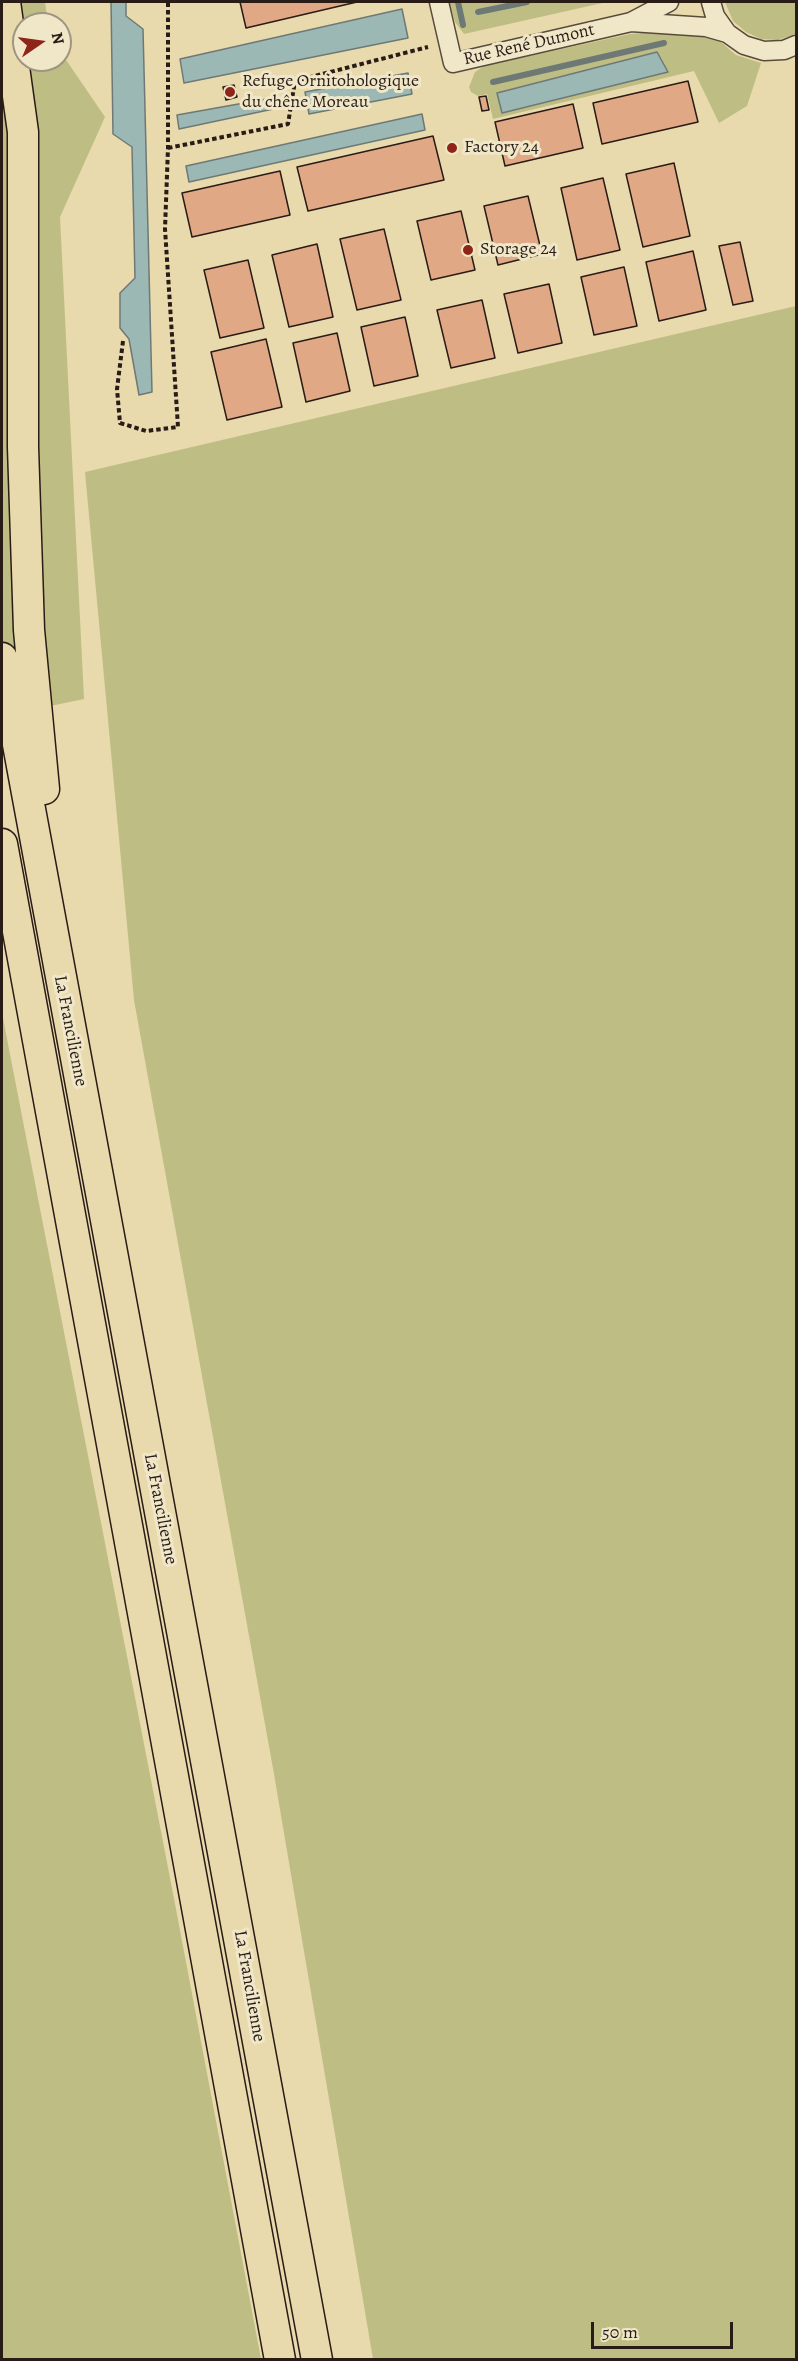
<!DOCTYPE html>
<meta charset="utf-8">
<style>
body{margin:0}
#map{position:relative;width:798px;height:2361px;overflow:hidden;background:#e8daac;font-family:Alegreya,serif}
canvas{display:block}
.frame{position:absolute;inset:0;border:3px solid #291b16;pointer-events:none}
.north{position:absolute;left:12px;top:12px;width:60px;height:60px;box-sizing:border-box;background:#f0e7c9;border:2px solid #a09581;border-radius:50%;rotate:77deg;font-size:16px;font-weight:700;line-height:24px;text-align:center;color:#291b16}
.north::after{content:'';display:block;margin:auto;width:21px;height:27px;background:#8f2418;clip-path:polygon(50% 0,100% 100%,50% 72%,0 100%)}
.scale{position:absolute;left:591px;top:2322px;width:142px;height:27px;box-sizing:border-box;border:3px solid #291b16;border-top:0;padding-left:8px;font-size:18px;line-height:21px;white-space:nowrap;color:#291b16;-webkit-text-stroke:4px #f0e7c9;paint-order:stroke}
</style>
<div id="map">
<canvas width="798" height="2361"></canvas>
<div class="frame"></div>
<div class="north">N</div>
<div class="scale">50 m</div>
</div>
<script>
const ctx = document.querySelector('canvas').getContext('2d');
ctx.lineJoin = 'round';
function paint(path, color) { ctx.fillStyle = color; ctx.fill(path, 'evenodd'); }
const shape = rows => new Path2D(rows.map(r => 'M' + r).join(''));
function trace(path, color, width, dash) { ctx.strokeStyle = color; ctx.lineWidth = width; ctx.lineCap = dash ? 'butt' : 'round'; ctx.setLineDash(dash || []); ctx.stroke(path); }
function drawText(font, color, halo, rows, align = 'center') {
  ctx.font = font + ' Alegreya,serif'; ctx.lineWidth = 6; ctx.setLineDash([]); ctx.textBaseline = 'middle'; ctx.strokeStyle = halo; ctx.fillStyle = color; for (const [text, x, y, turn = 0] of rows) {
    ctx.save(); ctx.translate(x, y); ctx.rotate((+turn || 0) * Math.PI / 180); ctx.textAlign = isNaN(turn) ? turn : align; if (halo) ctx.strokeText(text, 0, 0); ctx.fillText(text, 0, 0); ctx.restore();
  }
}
paint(shape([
 [2,2,45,2,48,24,24,24,24,60,60,60,60,51,105,117,60,217,84,699,2,716],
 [449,2,607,2,464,34,455,22],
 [725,2,796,2,796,34,777,40,761,39,746,32,733,21],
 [678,30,715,37,736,55,761,63,747,106,719,123,694,71,493,119,487,94,478,96,471,92,469,87,475,72,484,66,630,34],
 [796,306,796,2359,373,2359,274,1774,134,1000,85,472],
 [2,1013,172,1888,261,2359,2,2359]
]), '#bebd84');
const water = shape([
 [111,2,126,2,126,16,143,29,152,392,139,395,129,339,120,328,120,293,135,278,132,147,113,134,111,2],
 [402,9,408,38,184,83,180,59,402,9],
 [657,52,668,72,502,113,497,93,657,52],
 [408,73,412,94,309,114,305,92,408,73],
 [272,98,278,108,179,129,177,115,272,98],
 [422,114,425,130,189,182,186,166,422,114]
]);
paint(water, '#9cb8b5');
trace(water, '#6e7975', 1.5);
trace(shape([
 [458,2,463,25],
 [478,12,527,2],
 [493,82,664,43]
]), '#6e7975', 6);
const building = shape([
 [240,2,357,2,246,28,240,2],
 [688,81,698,122,602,144,593,103,688,81],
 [234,85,237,97,226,100,223,87,234,85],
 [486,96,489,110,482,111,479,97,486,96],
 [573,104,583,148,505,166,495,122,573,104],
 [433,136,444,180,308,211,297,167,433,136],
 [674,163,690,236,643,247,626,174,674,163],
 [280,171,290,215,192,237,182,193,280,171],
 [603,178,620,250,577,260,561,188,603,178],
 [528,196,542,254,498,265,484,206,528,196],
 [461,211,475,270,431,280,417,221,461,211],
 [384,229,401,300,357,310,340,239,384,229],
 [740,242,753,301,733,305,719,246,740,242],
 [317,244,333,317,289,327,272,255,317,244],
 [693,251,706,310,659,321,646,262,693,251],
 [248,260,264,328,220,338,204,270,248,260],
 [624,267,637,326,594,335,581,277,624,267],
 [549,284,562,343,518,353,504,294,549,284],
 [482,300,495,358,451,368,437,310,482,300],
 [405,317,418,376,374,386,361,327,405,317],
 [337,333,350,391,306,402,293,343,337,333],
 [266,339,282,407,227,420,211,352,266,339]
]);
paint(building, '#e1a885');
trace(building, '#291b16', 1.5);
const minor = shape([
 [439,2,453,63,631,22,669,2],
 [711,2,715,16,727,33,744,45,764,51,784,50,796,45],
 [631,22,706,27,727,33]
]);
const trunk = shape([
 [5,2,23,132,23,447,29,630,44,789],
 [2,658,317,2360],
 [2,844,280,2360]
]);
trace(minor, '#594b3c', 21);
trace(trunk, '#291b16', 33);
trace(shape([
 [168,148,288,124,295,81,428,47],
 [123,341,117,389,120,423,146,431,178,427,165,229,168,148,168,2]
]), '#291b16', 4, [4.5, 3]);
trace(minor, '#f0e7c9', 18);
trace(trunk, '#e8daac', 30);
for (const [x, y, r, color] of [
 [230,92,6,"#8f2418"],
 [452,148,6,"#8f2418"],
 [468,250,6,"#8f2418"]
]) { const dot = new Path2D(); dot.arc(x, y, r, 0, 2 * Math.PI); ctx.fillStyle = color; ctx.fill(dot); trace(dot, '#f0e7c9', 2); }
drawText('18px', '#291b16', '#f0e7c9', [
 ["Rue René Dumont",529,45,-13],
 ["La Francilienne",70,1031,79],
 ["La Francilienne",160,1509,79],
 ["La Francilienne",249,1986,80]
]);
drawText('18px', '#291b16', '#f0e7c9', [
 ["Refuge Ornitohologique",242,82],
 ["du chêne Moreau",242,103],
 ["Factory 24",464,148],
 ["Storage 24",480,250]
], 'left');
</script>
